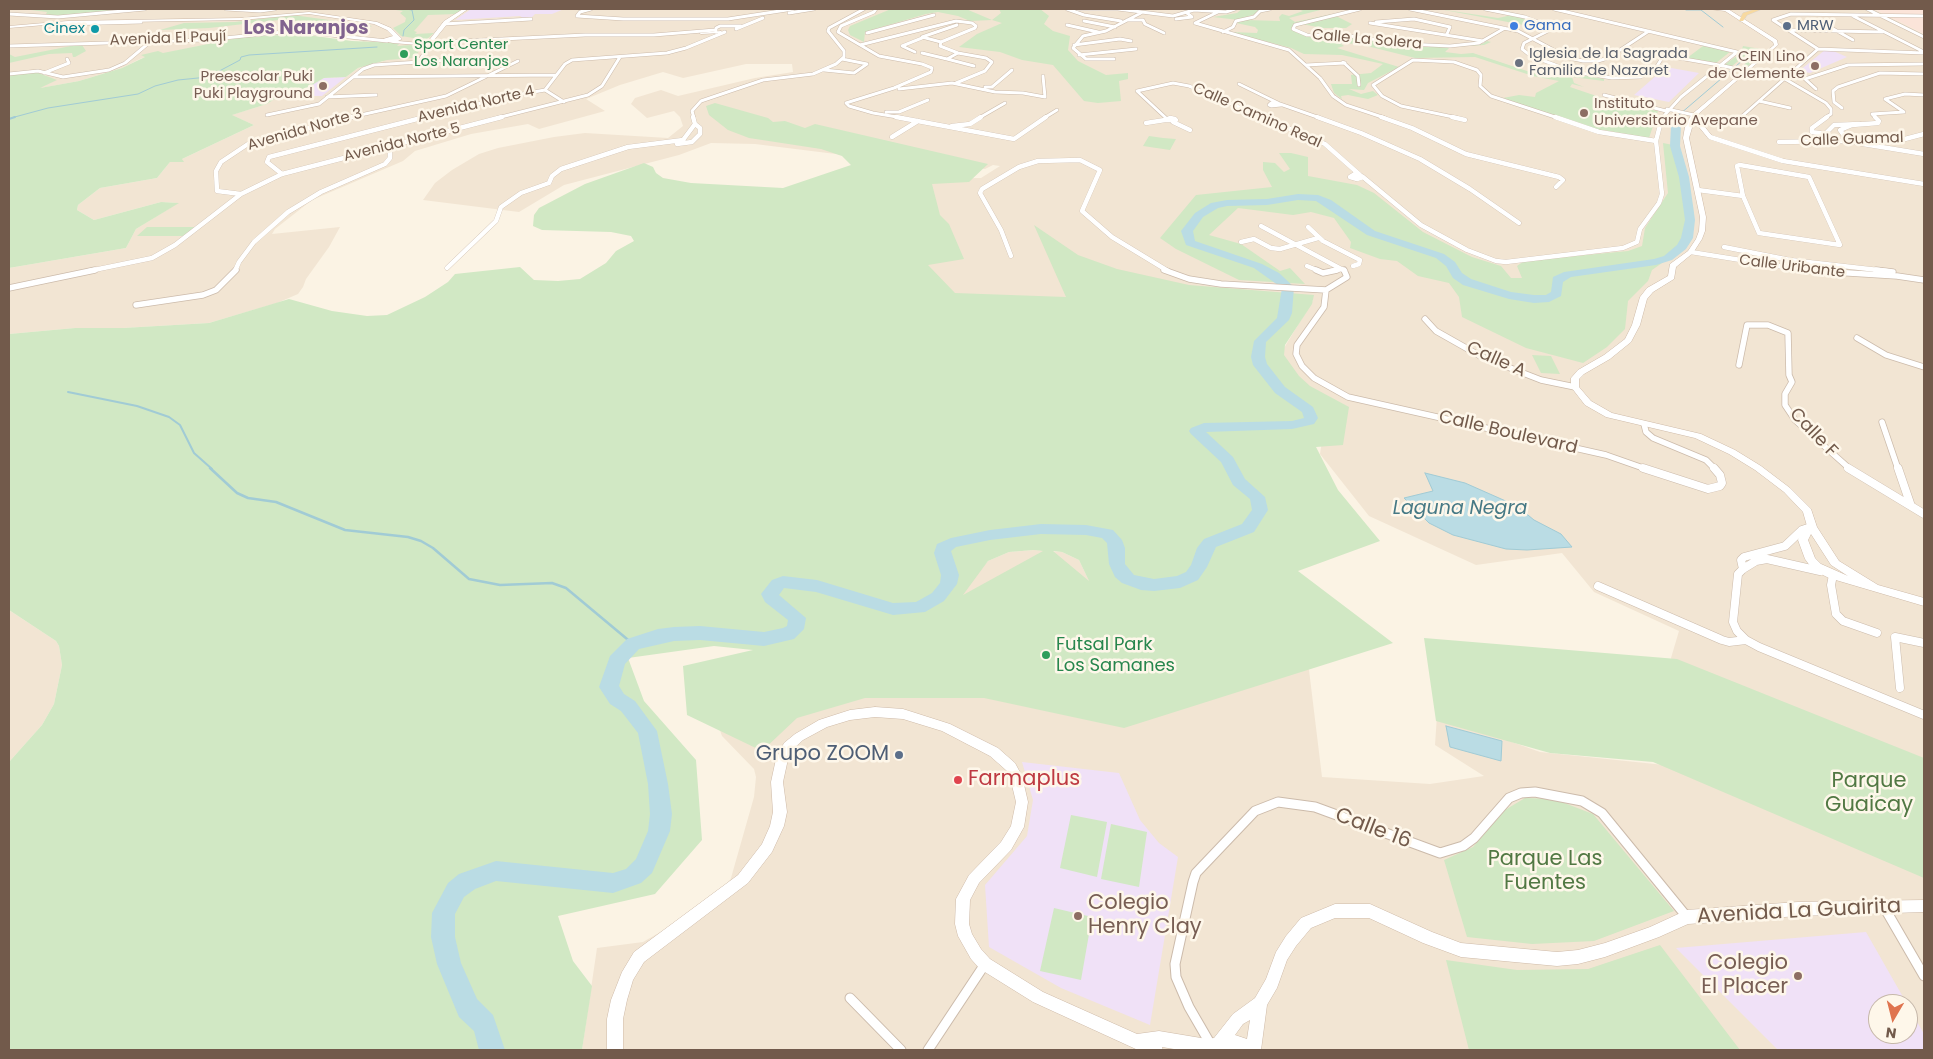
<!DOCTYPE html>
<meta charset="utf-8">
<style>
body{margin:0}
#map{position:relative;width:1933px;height:1059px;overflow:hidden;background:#fbf3e4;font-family:Poppins,sans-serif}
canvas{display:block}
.frame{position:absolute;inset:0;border:10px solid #725a4b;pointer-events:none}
.north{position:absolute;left:1868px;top:994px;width:50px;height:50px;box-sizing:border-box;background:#fef7ea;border:1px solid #c6b8aa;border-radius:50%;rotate:188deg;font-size:14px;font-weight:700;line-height:20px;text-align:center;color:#725a4b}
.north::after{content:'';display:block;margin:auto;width:18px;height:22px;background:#df744f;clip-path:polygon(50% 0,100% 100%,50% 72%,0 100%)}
</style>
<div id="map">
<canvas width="1933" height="1059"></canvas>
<div class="frame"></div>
<div class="north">N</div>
</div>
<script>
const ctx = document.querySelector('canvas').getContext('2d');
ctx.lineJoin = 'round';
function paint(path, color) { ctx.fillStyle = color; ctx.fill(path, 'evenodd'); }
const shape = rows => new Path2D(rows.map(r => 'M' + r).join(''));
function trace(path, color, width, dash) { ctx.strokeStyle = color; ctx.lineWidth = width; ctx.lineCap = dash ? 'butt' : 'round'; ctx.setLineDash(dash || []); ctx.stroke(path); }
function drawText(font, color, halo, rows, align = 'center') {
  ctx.font = font + ' Poppins,sans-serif'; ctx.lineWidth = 5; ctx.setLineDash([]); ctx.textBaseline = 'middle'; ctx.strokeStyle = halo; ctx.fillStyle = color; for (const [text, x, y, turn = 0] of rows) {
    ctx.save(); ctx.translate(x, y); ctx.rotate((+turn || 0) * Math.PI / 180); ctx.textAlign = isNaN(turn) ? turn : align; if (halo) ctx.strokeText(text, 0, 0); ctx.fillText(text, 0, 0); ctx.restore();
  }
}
paint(shape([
 [9,9,1874,9,1924,34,1924,1050,582,1050,597,948,643,942,678,922,724,890,731,878,754,797,756,777,754,769,722,736,716,719,975,575,988,561,1009,552,1034,550,1062,552,1079,560,1092,587,1113,604,1124,605,1268,583,1305,637,1322,777,1430,784,1484,776,1435,745,1437,715,1540,752,1693,768,1671,658,1679,631,1594,592,1562,553,1476,565,1369,516,1320,454,1328,403,1275,363,1313,300,944,353,902,179,981,178,1000,166,993,165,985,169,892,161,755,144,711,143,679,155,564,185,519,212,423,200,435,183,452,170,479,154,498,148,554,137,585,133,668,138,683,126,680,117,674,111,647,118,631,104,635,98,661,90,678,96,755,78,793,72,792,64,746,64,683,78,663,72,620,85,586,99,605,111,539,129,528,124,471,134,415,151,403,161,312,200,275,229,272,234,340,227,329,247,306,279,303,287,298,294,277,303,209,323,123,328,75,328,9,334,9,268,126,248,136,229,178,203,161,202,94,220,77,210,78,205,100,188,157,178,170,162,183,162,182,159,254,125,231,115,267,104,288,89,305,89,324,78,346,77,358,68,383,62,362,41,308,34,243,37,142,58,122,68,79,81,14,93,9,90],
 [1878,1004,1908,1004,1908,1034,1878,1034],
 [9,610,56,641,59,646,62,665,54,704,42,725,9,762]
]), '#f2e5d3');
paint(shape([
 [1874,9,1924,9,1924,34]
]), '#fbe4d9');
paint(shape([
 [471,9,564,9,552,14,535,14,532,17,523,18,520,16,455,20],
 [1825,50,1831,50,1847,57,1810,73,1799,71],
 [1666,67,1699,73,1669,102,1634,95],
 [346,77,322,96,293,96,324,78],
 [1022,762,1119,773,1140,820,1159,843,1178,857,1150,1025,1061,988,989,947,985,885,1027,836,1033,800],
 [1866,932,1907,1004,1878,1004,1878,1034,1908,1034,1908,1006,1924,1034,1924,1050,1778,1050,1676,948]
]), '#f0e1f7');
paint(shape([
 [23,9,75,10,142,9,61,17,46,14,47,12],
 [389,9,464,9,457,14,428,15,414,31,417,32,415,34,434,33,426,40,401,36,393,28,405,22,406,18,400,13,403,11],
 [891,9,966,9,992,20,1001,13,999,9,1040,9,1049,16,1044,24,1053,31,1070,36,1068,50,1078,61,1106,75,1128,73,1128,79,1119,81,1121,101,1098,103,1084,101,1053,65,1022,60,1000,52,959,47,977,34,1002,23,992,20,970,21,958,16,938,12,926,14,865,32,864,42,850,35,848,30,850,26],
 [1242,9,1268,9,1239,20,1213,17,1237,13],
 [1297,9,1324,9,1289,18,1295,22,1332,14,1352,24,1346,28,1322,28,1297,23,1291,28,1297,33,1449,47,1482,44,1487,41,1491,42,1484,45,1450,47,1445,52,1461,54,1473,53,1548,78,1572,73,1604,79,1604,81,1572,77,1574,83,1584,87,1572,84,1570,87,1617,103,1658,111,1649,138,1603,130,1601,132,1503,98,1519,95,1535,97,1536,93,1559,81,1533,76,1475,57,1415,58,1363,45,1345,43,1341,44,1344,46,1337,48,1399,67,1368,83,1364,90,1349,89,1361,94,1373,91,1378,95,1368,99,1348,95,1341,96,1342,99,1334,93,1331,84,1352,84,1351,75,1371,73,1383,64,1342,55,1304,54,1291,48,1230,32,1257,33,1258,30,1255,27,1236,23,1246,20,1280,21,1279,17,1282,14,1289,16,1303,11],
 [1439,9,1498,18,1512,15,1540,24,1545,29],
 [293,15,372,26,366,29,328,22,279,20,209,28,160,30,184,23,235,22],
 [300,34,352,41,400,43,397,46,411,45,420,50,414,58,387,60,358,68,346,77,324,78,305,89,288,90,267,104,232,115,254,125,182,159,184,162,170,162,157,178,100,188,78,205,77,210,94,220,161,202,179,203,136,229,126,248,9,268,9,75,36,72,57,80,40,88,79,81,122,68,145,57,141,55,158,51,163,53,243,37],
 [76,45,82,45,86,51,75,57,73,57,72,53,49,54,9,63,9,54,15,57],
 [1703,46,1731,51,1716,63,1687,58],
 [1743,46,1766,50,1745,69,1741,68,1753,55,1747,54,1732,66,1724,65,1741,53],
 [715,103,768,118,773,122,785,121,805,128,815,124,988,164,969,182,932,184,940,215,949,224,964,259,928,265,955,293,1066,297,1034,225,1078,255,1117,269,1189,285,1314,295,1312,304,1285,345,1284,355,1299,376,1310,386,1349,407,1343,445,1316,447,1338,490,1380,541,1298,571,1393,643,1124,728,984,698,865,698,797,718,762,751,687,715,683,666,753,650,714,646,628,658,644,701,696,760,702,840,655,894,558,916,573,961,592,986,582,1050,9,1050,9,762,42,725,54,704,62,665,59,646,56,641,9,610,9,334,75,328,123,328,209,323,289,299,332,311,367,316,387,315,425,297,448,282,455,274,520,267,534,280,558,281,580,279,606,263,616,251,634,241,631,236,611,232,542,230,533,226,534,215,539,208,585,184,644,163,653,167,656,173,663,178,691,183,783,188,851,165,842,156,821,149,749,138,728,130,709,115,706,106],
 [1034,550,1043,551,963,595,988,561,1009,552],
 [1053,551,1062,552,1079,560,1089,581],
 [1149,136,1163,138,1176,139,1170,150,1143,146],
 [1663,143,1678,146,1693,207,1694,222,1689,244,1652,270,1648,281,1628,301,1625,329,1607,347,1583,363,1526,348,1462,317,1459,297,1449,283,1418,276,1397,261,1380,259,1350,248,1351,242,1334,218,1311,212,1293,215,1238,208,1209,235,1241,244,1280,271,1290,268,1305,284,1239,280,1176,249,1160,238,1196,195,1272,187,1263,170,1263,162,1275,163,1284,172,1290,169,1279,153,1291,153,1308,157,1308,176,1357,185,1374,193,1423,232,1472,257,1501,266,1511,278,1522,278,1517,266,1524,261,1628,251,1642,246,1645,228,1668,193],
 [147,227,195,227,183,236,137,236],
 [1532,355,1551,356,1560,374,1541,373],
 [1424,638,1677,659,1924,758,1924,878,1653,762,1550,753,1436,721],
 [1525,798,1554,799,1593,814,1674,911,1594,941,1532,944,1467,937,1444,860,1473,847,1505,810],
 [1071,815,1107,822,1097,877,1060,868],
 [1111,824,1147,832,1139,887,1101,879],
 [1054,908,1092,917,1081,980,1040,971],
 [1660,945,1740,1050,1469,1050,1446,960,1517,970,1588,969]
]), '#d1e8c4');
const water = shape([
 [1425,473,1465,483,1517,506,1534,520,1561,534,1572,547,1527,550,1506,549,1453,535,1429,523,1404,498,1433,491,1425,473],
 [1446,726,1502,741,1501,761,1450,747,1446,726]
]);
paint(water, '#badce4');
trace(water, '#a1cbd5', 1);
trace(shape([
 [1686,10,1701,10,1723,27],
 [403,36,404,30,414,20,412,10,406,9],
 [11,118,48,108,138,94,155,86,178,80,208,77,240,60,241,57,249,55,377,47],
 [1678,118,1680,114,1750,54]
]), '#a1cbd5', 1);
trace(shape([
 [9,119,15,117],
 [1676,125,1679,117],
 [68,392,137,406,169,417,180,425,194,453,212,469]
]), '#a1cbd5', 2);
trace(shape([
 [210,468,237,493,248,498,276,502,345,530,408,537,421,541,433,548,469,579,500,585,552,583,566,588,633,644]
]), '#a1cbd5', 2.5);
paint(shape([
 [1676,122,1681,125,1680,146,1689,177,1695,220,1693,238,1686,249,1672,260,1656,265,1571,277,1563,282,1561,296,1549,302,1534,303,1509,299,1463,285,1453,278,1446,266,1436,258,1367,235,1316,201,1298,200,1267,205,1227,206,1218,208,1203,217,1193,231,1195,241,1262,264,1279,273,1294,287,1292,313,1289,320,1266,342,1265,357,1267,364,1285,387,1313,407,1318,418,1314,424,1292,429,1206,432,1233,457,1245,479,1265,497,1268,510,1254,532,1216,547,1207,567,1198,580,1180,588,1154,591,1141,590,1122,583,1115,577,1109,564,1107,543,1102,538,1086,535,1041,534,990,540,956,547,951,551,959,575,957,584,944,601,925,612,893,615,816,592,784,588,779,595,806,618,804,629,794,639,764,646,700,640,674,641,639,649,625,664,619,686,624,694,635,701,657,731,668,784,672,814,670,831,652,873,641,883,613,893,496,881,475,889,464,897,455,914,455,937,461,963,477,999,493,1015,505,1050,479,1050,474,1031,459,1017,437,964,431,937,432,913,448,883,459,874,496,861,613,873,626,869,636,859,648,831,650,814,648,784,638,733,621,711,610,704,599,687,610,656,627,639,658,629,674,627,700,626,764,632,783,628,787,626,788,620,765,602,761,594,772,580,783,576,817,580,893,603,916,602,932,593,940,583,941,575,934,553,937,544,951,538,990,530,1041,524,1086,525,1113,530,1122,540,1125,548,1125,564,1134,575,1154,579,1177,576,1186,572,1191,565,1197,548,1204,539,1242,524,1252,510,1250,499,1233,485,1221,462,1191,434,1189,431,1191,428,1204,423,1292,421,1304,418,1302,412,1275,393,1253,365,1251,357,1254,341,1277,318,1282,288,1254,268,1186,245,1181,231,1195,213,1211,203,1227,200,1267,199,1298,194,1318,195,1331,200,1375,231,1444,254,1455,262,1462,273,1471,279,1511,292,1534,295,1546,295,1551,292,1553,277,1564,272,1654,259,1664,256,1677,245,1681,238,1685,220,1679,177,1670,146,1671,125,1676,122]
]), '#badce4');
const streetFar4 = shape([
 [226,9,260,11,275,9],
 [591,9,580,12,577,16,623,19,728,19,793,9],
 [876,9,874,12,841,26,838,32,879,56,922,64,932,68,931,72,894,88,846,103,849,106,873,113,903,118],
 [1067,9,1084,15,1121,21],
 [1078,9,1118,9,1173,16,1194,10,1226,12,1235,9],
 [1360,9,1295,25,1293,29,1307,35,1350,36,1406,44,1450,46,1479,43,1505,28],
 [1410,9,1518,31,1569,58,1583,61,1598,61,1608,58,1649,31],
 [1485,9,1525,17,1546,25,1548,31,1524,43,1522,49,1531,56,1574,72,1612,78,1640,77,1654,71,1662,58,1667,56,1719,65,1785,79,1826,103,1831,109,1831,114,1825,118],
 [1554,9,1737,52,1681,97,1662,118],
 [1867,9,1924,37],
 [1218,12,1195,23,1289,50,1320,78,1333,96,1346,105,1385,118],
 [789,13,814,9],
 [9,14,58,17,145,9],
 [1853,16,1922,51],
 [1176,19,1192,17,1187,13],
 [1127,20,1143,20,1145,24,1164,33],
 [1084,21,1115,27],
 [1376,22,1414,19,1450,27,1447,34],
 [1821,22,1853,40],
 [1370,23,1483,41],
 [65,24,141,22],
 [444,24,531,19],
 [1067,25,1098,32],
 [736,29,763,18],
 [1789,30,1883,32],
 [716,32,716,28,720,26,741,26],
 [1223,32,1233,27,1236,21,1254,17,1260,11,1270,9],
 [867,33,934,15],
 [440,42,585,35,654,35,715,30],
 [941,42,922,37,957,25],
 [860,45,956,21,972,23,976,26,975,28,941,42,940,46,958,53,986,58,992,62,985,71,956,83],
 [1074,45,1120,39,1131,41],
 [9,46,205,40,293,31,387,41],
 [1818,49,1773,20,1791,14,1924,16],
 [1818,49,1924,53],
 [915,52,902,46,922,38],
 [922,53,947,59],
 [958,53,947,59,974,66],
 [1079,55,1136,49],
 [1114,59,1086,59,1073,48,1083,36,1106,31,1141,13],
 [419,61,430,45],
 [1343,62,1358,76,1359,85],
 [1306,65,1345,63],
 [824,70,854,73,867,64,842,59],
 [44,73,69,63,67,59],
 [9,74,38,71,63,77,109,70,125,63,150,42],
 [353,77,556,75],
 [1239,84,1278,103],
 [985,87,992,87,1012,70],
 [899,89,952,83,995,92,1023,93,1045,97,1043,76],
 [1816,89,1805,79,1848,65,1924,64],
 [545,90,564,102],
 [1604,95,1666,111],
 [327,97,376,95],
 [1759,101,1790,108],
 [1271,103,1278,103,1281,105,1271,106,1269,105,1271,103],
 [1280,104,1320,118],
 [1842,108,1834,102,1833,91,1838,87,1880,73,1924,74],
 [1667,109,1694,115],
 [886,112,899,112,928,100],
 [267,115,319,104,363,69,374,65,480,58],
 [347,118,446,96,518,61],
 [421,118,505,97,545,90,565,64,572,60,667,53,686,48,725,32],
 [497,118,588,95,602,86,620,57],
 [694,118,692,111,701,101,763,80,813,74,836,64,844,57,844,51,828,31,829,28,864,9],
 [979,118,1005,103],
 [1044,118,1057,110],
 [1166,118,1137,91,1173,83,1189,86,1265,118],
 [1169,118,1172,118],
 [1458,118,1401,106,1382,96,1373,85,1413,60,1454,62,1477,70,1481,75,1480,86,1491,96,1558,118],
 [1740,118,1818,49],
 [1876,118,1872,114,1904,112,1885,99,1905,94,1924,95]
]);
const streetFar3 = shape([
 [352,117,248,144,221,162,216,171,217,191,241,194,282,174,502,117],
 [896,117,1014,139,1046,117],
 [1262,117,1325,144,1360,175],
 [1317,117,1361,133,1420,159,1470,189,1519,223],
 [1381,117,1412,128,1466,154,1559,177,1563,180,1556,187],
 [1452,117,1465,120],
 [1555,117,1599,132,1656,141],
 [1827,117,1812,128,1812,132,1825,134,1834,125,1860,124],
 [1875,117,1879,121,1878,123,1852,125,1840,130,1845,137,1857,143,1924,154],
 [1170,118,1175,119,1176,120,1165,120,1170,118],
 [1173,122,1190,130],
 [1736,122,1741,117],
 [1146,123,1165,120],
 [952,126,970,124,981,117],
 [892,137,918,121],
 [1710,137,1783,161,1924,184],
 [1779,142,1901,140,1924,134],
 [677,144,692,142,700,134,700,128,695,124],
 [1740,165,1809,177,1840,245,1759,233,1743,196,1737,166,1740,165],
 [282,174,267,162,269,157,425,117],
 [1355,174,1360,175,1363,177,1357,179,1350,177,1355,174],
 [1363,177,1421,225,1467,250,1496,261,1506,262,1623,248,1637,242,1640,229,1659,203,1662,194,1656,141,1662,117],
 [1698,190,1743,196],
 [1261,226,1345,271],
 [1308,227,1323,241,1360,260,1359,264,1353,266],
 [1241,242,1254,239,1271,248,1280,249,1318,238],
 [1724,247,1790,260,1887,271],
 [1691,252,1809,271],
 [1011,256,1001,230,980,193,982,189,1019,167,1038,161,1080,160,1100,170,1082,211,1112,237,1168,271],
 [1307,266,1319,271],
 [447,268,496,221,501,207,521,193,549,183,552,176,561,169,628,147,683,140,695,124,693,117],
 [89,271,152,258,175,245,241,194],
 [235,271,239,262,254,242,288,212,321,192,385,164,390,158,390,147],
 [1331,271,1342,269]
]);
const streetFar2 = shape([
 [1164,270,1189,279,1221,284,1326,290,1324,307,1297,345,1296,354,1302,366,1314,378,1348,397,1606,455,1646,469],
 [1316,270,1323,273,1337,270],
 [1801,270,1897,276,1924,280],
 [1876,270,1893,272],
 [9,288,95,270],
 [1326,290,1347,277,1344,270],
 [136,305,203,295,216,290,236,270],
 [1425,319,1436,331,1482,357,1541,380,1575,387],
 [1857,338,1886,355,1924,367],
 [1739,365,1747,325,1768,325,1788,333,1789,375,1792,382,1785,394,1785,405,1795,420,1850,469],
 [1882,422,1898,469],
 [1644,424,1646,432,1653,438,1706,460,1715,469]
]);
const streetFar1 = shape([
 [1643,468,1708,489,1720,486,1722,483,1720,475,1714,468],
 [1848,468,1924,514],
 [1898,468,1911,506],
 [1743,569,1741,560,1744,557,1785,546,1802,530,1811,527],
 [1820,571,1767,559,1756,561,1743,569,1738,574,1733,622,1737,631,1746,640,1759,647,1924,715],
 [1833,575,1831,585,1836,614,1843,621,1877,633],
 [1598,586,1722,640,1729,642,1746,640],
 [1900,688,1895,637,1924,643]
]);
const street = shape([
 [1884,907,1924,976],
 [850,998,901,1050],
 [1211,1045,1189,1007,1176,977,1175,964,1193,882,1196,873,1255,811,1278,802,1315,807,1440,853,1463,846,1474,838,1509,798,1521,793,1535,792,1582,801,1602,813,1687,917],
 [928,1050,985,964]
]);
const secondary = shape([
 [463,9,468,9,448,23,435,39,442,41,442,43,430,46,393,43,383,41,383,39,393,36,387,30,374,24,309,14,241,20,68,23,9,28,9,26,68,21,241,18,309,12,377,22,391,28,402,39,398,41,420,43,430,39,444,21,463,9],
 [431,41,436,42,426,43,430,41,431,41],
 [1709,9,1728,9,1777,40,1778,45,1696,116,1713,137,1708,138,1694,121,1689,138,1706,217,1705,231,1702,239,1693,253,1676,267,1674,279,1653,292,1647,299,1640,325,1631,342,1610,359,1584,374,1579,379,1579,387,1591,401,1612,413,1701,434,1735,450,1761,466,1790,488,1811,509,1817,527,1839,561,1878,585,1924,598,1924,606,1829,578,1813,570,1805,559,1798,540,1801,532,1807,526,1803,512,1784,492,1755,470,1729,454,1695,438,1606,417,1585,405,1571,387,1571,378,1578,370,1604,355,1625,339,1632,325,1640,297,1647,288,1668,276,1670,264,1688,251,1696,239,1699,231,1700,217,1683,138,1685,127,1691,115,1774,45,1773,42,1725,11,1709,9],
 [1811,534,1831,565,1848,576,1821,564,1815,558,1808,540,1811,534],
 [721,31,723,33,701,34,699,33,721,31],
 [875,707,903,709,950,724,998,748,1015,763,1022,776,1028,802,1024,827,1011,850,979,883,970,900,969,924,972,934,981,949,990,959,1043,992,1137,1034,1159,1031,1207,1039,1214,1038,1233,1014,1255,998,1266,979,1276,952,1286,936,1301,918,1335,904,1370,904,1432,932,1461,943,1557,952,1578,950,1605,943,1650,927,1687,910,1798,902,1924,900,1924,912,1798,916,1688,924,1659,937,1605,957,1578,964,1557,966,1461,957,1423,943,1369,918,1335,918,1311,928,1296,946,1287,960,1277,988,1267,1005,1261,1050,1180,1050,1162,1047,1163,1050,1138,1050,1033,1002,980,969,971,959,958,936,955,924,956,899,969,875,1001,842,1011,826,1016,802,1010,777,1007,771,990,756,942,731,903,719,875,717,850,720,827,727,803,740,792,750,788,759,783,782,787,812,784,826,772,852,748,883,644,962,633,980,627,1000,623,1019,623,1050,607,1050,607,1019,611,1000,622,972,634,952,738,875,762,844,770,826,773,812,771,782,776,759,784,743,795,734,819,720,850,710,875,707],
 [1250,1020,1247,1039,1235,1035,1243,1024,1250,1020]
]);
const primary = shape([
 [1756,9,1762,9,1747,15,1743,21,1739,21,1743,13,1756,9]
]);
trace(streetFar4, '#ccbbab', 4);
trace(streetFar3, '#ccbbab', 5);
trace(streetFar2, '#ccbbab', 7);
trace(streetFar1, '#ccbbab', 9);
trace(street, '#ccbbab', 11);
trace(secondary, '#cfbba9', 1);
trace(primary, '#dad4d0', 1);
trace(streetFar4, '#fff', 3);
trace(streetFar3, '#fff', 4.5);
trace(streetFar2, '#fff', 5.5);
trace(streetFar1, '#fff', 8);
trace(street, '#fff', 9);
paint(secondary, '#fff');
paint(primary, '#f7d9a0');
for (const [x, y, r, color] of [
 [1514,26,5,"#3f7fe0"],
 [1787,26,5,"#5c6f8a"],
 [95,29,5,"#0f9aa8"],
 [404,54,5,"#2e9e5b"],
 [1519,63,5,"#6b7280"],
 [1815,66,5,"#8d6e63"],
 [323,86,5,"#8d6e63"],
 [1584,113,5,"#8d6e63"],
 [1046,655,5,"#2e9e5b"],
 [899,755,5,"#5c6f8a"],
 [958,780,5,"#e0444e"],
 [1078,916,5,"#8d6e63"],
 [1798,976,5,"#8d6e63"]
]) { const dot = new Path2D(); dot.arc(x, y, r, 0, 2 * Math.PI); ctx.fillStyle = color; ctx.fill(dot); trace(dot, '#fef7ea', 2); }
drawText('15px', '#366cbe', '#fef7ea', [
 ["Gama",1524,26]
], 'left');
drawText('15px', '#4e5e75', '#fef7ea', [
 ["MRW",1797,26]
], 'left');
drawText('15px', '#0d838f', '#fef7ea', [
 ["Cinex",85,29]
], 'right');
drawText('15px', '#725a4b', '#fef7ea', [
 ["Avenida El Paují",168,39,-2],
 ["Calle La Solera",1367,40,5],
 ["Avenida Norte 4",476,105,-13],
 ["Calle Camino Real",1257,116,24],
 ["Avenida Norte 3",305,130,-16],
 ["Calle Guamal",1852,140,-2],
 ["Avenida Norte 5",402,143,-14],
 ["Calle Uribante",1792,267,7]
]);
drawText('15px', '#27864d', '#fef7ea', [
 ["Sport Center",414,45],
 ["Los Naranjos",414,62]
], 'left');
drawText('15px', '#5b616d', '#fef7ea', [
 ["Iglesia de la Sagrada",1529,54],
 ["Familia de Nazaret",1529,71]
], 'left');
drawText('15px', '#785e54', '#fef7ea', [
 ["CEIN Lino",1805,57],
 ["de Clemente",1805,74],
 ["Preescolar Puki",313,77],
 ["Puki Playground",313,94],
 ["Instituto",1594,104,"left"],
 ["Universitario Avepane",1594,121,"left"]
], 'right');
drawText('18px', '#725a4b', '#fef7ea', [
 ["Calle A",1496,360,24],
 ["Calle Boulevard",1508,433,13],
 ["Calle F",1813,433,46]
]);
drawText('18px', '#27864d', '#fef7ea', [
 ["Futsal Park",1056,645],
 ["Los Samanes",1056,666]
], 'left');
drawText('bold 19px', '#81638f', '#fef7ea', [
 ["Los Naranjos",306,29]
]);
drawText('italic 19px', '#467985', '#fef7ea', [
 ["Laguna Negra",1460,509]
]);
drawText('21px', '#4e5e75', '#fef7ea', [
 ["Grupo ZOOM",889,755]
], 'right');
drawText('21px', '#be3a42', '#fef7ea', [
 ["Farmaplus",968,780]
], 'left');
drawText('21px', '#517843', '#fef7ea', [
 ["Parque",1869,782],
 ["Guaicay",1869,806],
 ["Parque Las",1545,860],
 ["Fuentes",1545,884]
]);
drawText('21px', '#725a4b', '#fef7ea', [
 ["Calle 16",1373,829,21],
 ["Avenida La Guairita",1799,912,-3]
]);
drawText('21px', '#785e54', '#fef7ea', [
 ["Colegio",1088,904],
 ["Henry Clay",1088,928],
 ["Colegio",1788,964,"right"],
 ["El Placer",1788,988,"right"]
], 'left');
</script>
